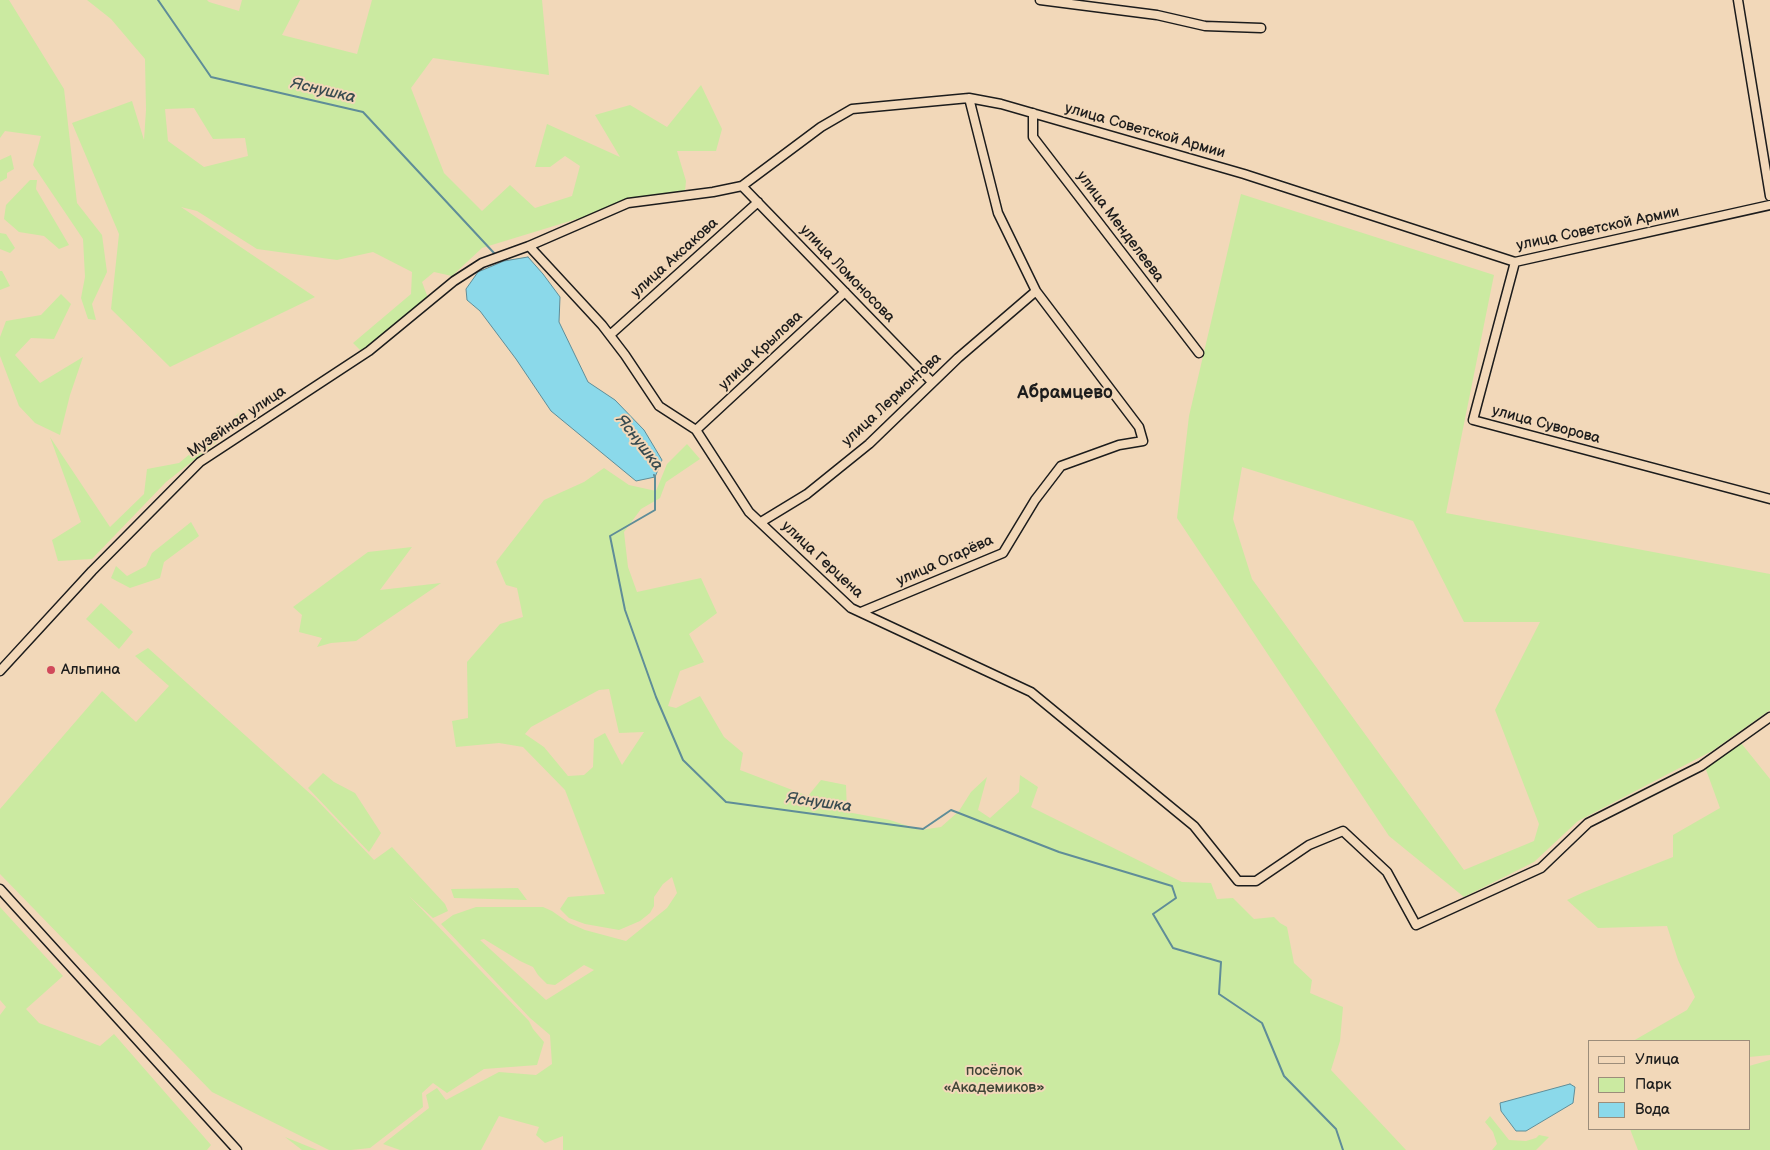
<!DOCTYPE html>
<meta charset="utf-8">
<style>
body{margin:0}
#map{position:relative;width:1770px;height:1150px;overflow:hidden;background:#f2d8b9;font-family:"Balsamiq Sans",sans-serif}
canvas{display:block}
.legend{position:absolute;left:1588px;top:1040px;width:162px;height:90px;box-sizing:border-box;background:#f2d8b9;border:1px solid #9c8d7a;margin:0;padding:6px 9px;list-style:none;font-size:15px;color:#1c1c1c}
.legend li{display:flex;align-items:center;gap:10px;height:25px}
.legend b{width:25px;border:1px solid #9c8d7a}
</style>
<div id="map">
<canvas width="1770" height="1150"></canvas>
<ul class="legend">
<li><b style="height:6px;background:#f2d8b9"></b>Улица</li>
<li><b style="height:14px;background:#cbeaa1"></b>Парк</li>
<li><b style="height:14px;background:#8bd9ea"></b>Вода</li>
</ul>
</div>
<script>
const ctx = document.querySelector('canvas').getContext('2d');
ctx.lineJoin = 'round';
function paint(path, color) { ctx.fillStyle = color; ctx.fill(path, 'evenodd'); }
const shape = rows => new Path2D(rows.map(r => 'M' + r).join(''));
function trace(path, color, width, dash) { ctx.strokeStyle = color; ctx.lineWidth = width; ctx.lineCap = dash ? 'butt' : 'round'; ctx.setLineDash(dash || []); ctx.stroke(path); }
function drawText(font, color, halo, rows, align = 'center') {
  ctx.font = font + ' "Balsamiq Sans",sans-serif'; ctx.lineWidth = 4; ctx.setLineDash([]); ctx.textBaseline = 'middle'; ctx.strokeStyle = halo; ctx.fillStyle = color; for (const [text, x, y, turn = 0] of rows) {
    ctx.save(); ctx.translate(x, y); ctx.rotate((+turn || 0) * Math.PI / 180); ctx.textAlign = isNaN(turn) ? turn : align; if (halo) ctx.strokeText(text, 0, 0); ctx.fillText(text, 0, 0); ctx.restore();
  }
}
paint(shape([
 [0,0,9,0,64,89,77,203,102,235,107,272,92,304,96,320,88,319,81,298,85,277,83,239,33,165,41,136,5,131,0,138],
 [87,0,207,0,209,2,239,11,242,0,300,0,282,35,357,54,372,0,542,0,549,75,433,58,411,88,444,173,482,211,510,185,535,208,572,196,580,166,565,156,550,167,535,167,547,124,620,157,595,115,630,105,667,127,701,85,722,129,716,151,677,151,686,181,685,191,627,198,593,214,482,248,452,276,434,272,422,282,428,298,361,351,353,343,411,294,412,272,373,252,337,260,257,249,197,211,181,207,315,297,170,367,111,309,119,234,72,123,132,101,144,140,146,110,145,59,111,19],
 [194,108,213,139,245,138,248,156,204,167,168,141,165,109],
 [11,155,14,169,7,173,7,178,0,182,0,160],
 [30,180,37,180,36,189,69,245,59,249,44,236,19,232,4,219,6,205],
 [1241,194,1494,275,1446,513,1770,574,1770,710,1712,751,1578,821,1534,862,1464,897,1389,836,1177,518,1189,416],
 [1242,467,1413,521,1464,622,1540,622,1495,710,1539,824,1534,841,1464,870,1252,579,1233,519],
 [0,233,6,234,15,248,10,253,0,249],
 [0,271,2,271,10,286,0,290],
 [61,294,71,304,54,339,31,338,15,355,40,383,83,357,70,395,60,435,35,423,19,406,0,356,0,337,6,321,41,315],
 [243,410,246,419,166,482,92,559,58,561,52,540,81,522,50,437,110,527,144,494,147,469,179,463],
 [687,444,700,459,666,482,660,498,641,509,624,532,628,567,637,592,701,578,717,613,689,634,704,662,680,671,668,706,676,708,700,696,724,737,743,753,740,770,808,796,821,780,846,785,847,812,890,820,920,830,941,827,959,811,971,792,987,777,978,810,990,818,1019,792,1020,775,1038,787,1031,807,1182,882,1211,883,1217,899,1233,898,1254,919,1274,917,1280,923,1287,927,1294,963,1312,980,1310,993,1343,1007,1340,1041,1331,1070,1406,1150,563,1150,563,1136,545,1143,536,1135,539,1127,499,1116,481,1150,400,1150,383,1144,429,1108,426,1095,437,1088,446,1100,499,1072,536,1075,552,1064,550,1035,530,1018,441,924,453,915,476,907,543,907,552,911,569,923,585,930,626,941,667,908,677,893,672,877,663,884,654,897,654,906,650,913,640,921,619,930,585,924,569,918,560,909,568,897,605,894,565,790,523,747,499,743,456,747,452,721,468,718,467,662,500,624,523,617,517,588,506,585,496,562,544,500,584,482,604,468,629,485,656,491,667,464],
 [609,689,619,733,644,732,622,765,605,733,594,739,593,767,584,775,568,776,544,747,525,734,531,727,599,690],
 [484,939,520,961,533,967,538,975,547,984,555,985,584,965,594,970,546,1000,480,940],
 [191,522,199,536,164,562,160,578,130,588,111,578,116,566,127,576,146,566,152,553],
 [412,547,380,590,441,583,356,641,331,643,317,647,322,638,299,632,302,615,293,607,368,552],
 [101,603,133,632,119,649,86,619],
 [148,648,315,798,374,860,392,847,445,904,448,911,433,918,409,896,529,1021,533,1029,544,1042,537,1065,484,1069,447,1093,433,1083,422,1093,423,1107,370,1148,351,1150,329,1150,212,1092,0,874,0,809,102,691,136,722,169,686,135,656],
 [1741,743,1770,779,1770,1055,1749,1057,1749,1041,1633,1041,1687,1010,1695,997,1678,960,1667,926,1598,928,1567,900,1584,892,1673,857,1673,835,1720,808,1705,767],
 [323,773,334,782,355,793,381,833,369,852,308,788],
 [518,888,527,900,454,898,451,889],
 [0,907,63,976,26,1009,39,1023,100,1046,114,1034,211,1145,207,1150,0,1150,0,1015,6,1007,0,1000],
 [1770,1060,1770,1150,1638,1150,1630,1129,1749,1129,1749,1066],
 [1490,1116,1509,1140,1526,1141,1536,1138,1539,1135,1549,1137,1536,1150,1492,1150,1497,1144,1493,1132,1485,1122],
 [285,1137,317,1150,302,1150]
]), '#cbeaa1');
const water = shape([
 [528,257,543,274,560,297,559,322,588,382,615,400,644,430,662,460,655,477,636,481,551,411,516,359,480,311,467,300,466,289,478,272,504,261,528,257],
 [1570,1084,1575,1087,1573,1103,1526,1131,1516,1131,1501,1111,1500,1103,1570,1084]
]);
paint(water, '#8bd9ea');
trace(water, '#5f8d98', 1);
trace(shape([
 [158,0,211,77,363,112,494,253],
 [654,475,655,477,655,510,610,536,625,610,656,697,683,760,726,802,923,829,951,810,1059,852,1172,886,1176,898,1153,914,1173,948,1221,962,1219,994,1262,1023,1284,1076,1336,1129,1343,1150]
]), '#5f8d98', 2);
const minor = shape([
 [1040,0,1157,15,1205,26,1261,28],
 [1738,0,1770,196],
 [1033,113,1033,137,1199,353],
 [742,186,932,382],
 [529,246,602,325,625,355,659,406,696,430,749,512,851,608,1031,692,1194,826,1238,881,1256,881,1309,845,1343,831,1387,872,1416,925,1541,868,1588,823,1701,766,1770,717],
 [1515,262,1473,420,1770,499],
 [610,335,758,202],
 [696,430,845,292],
 [761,522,807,494,869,444,958,358,1036,291],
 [861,612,1003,553,1035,500,1061,466,1119,445,1143,441,1139,427,1036,291,998,213,969,98],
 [0,671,92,571,200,462,369,351,454,281,482,263,529,246,628,203,713,192,742,186,821,127,852,109,969,98,1001,104,1244,174,1515,262,1770,205],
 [0,889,237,1150]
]);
trace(minor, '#1c1c1c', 11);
trace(minor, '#f2d8b9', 8);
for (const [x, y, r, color] of [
 [51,670,5,"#d1495b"]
]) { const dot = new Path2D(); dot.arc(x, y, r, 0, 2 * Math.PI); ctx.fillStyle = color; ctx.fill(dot); trace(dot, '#f2d8b9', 2); }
drawText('15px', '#1c1c1c', '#f2d8b9', [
 ["улица Советской Армии",1145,131,16],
 ["улица Менделеева",1120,227,53],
 ["улица Советской Армии",1598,229,-12],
 ["улица Аксакова",675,258,-42],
 ["улица Ломоносова",847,274,46],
 ["улица Крылова",761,351,-43],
 ["улица Лермонтова",892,400,-43],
 ["Музейная улица",237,422,-34],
 ["улица Суворова",1546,425,15],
 ["улица Герцена",822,560,43],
 ["улица Огарёва",945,561,-24]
]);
drawText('15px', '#1c1c1c', '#f2d8b9', [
 ["Альпина",61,670]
], 'left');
drawText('15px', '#3f4537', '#f2d8b9', [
 ["посёлок",994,1071],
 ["«Академиков»",994,1088]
]);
drawText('italic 16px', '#384b50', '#f2d8b9', [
 ["Яснушка",323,91,13],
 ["Яснушка",639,443,52],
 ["Яснушка",819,803,8]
]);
drawText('bold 18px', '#1c1c1c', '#f2d8b9', [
 ["Абрамцево",1065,393]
]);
</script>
